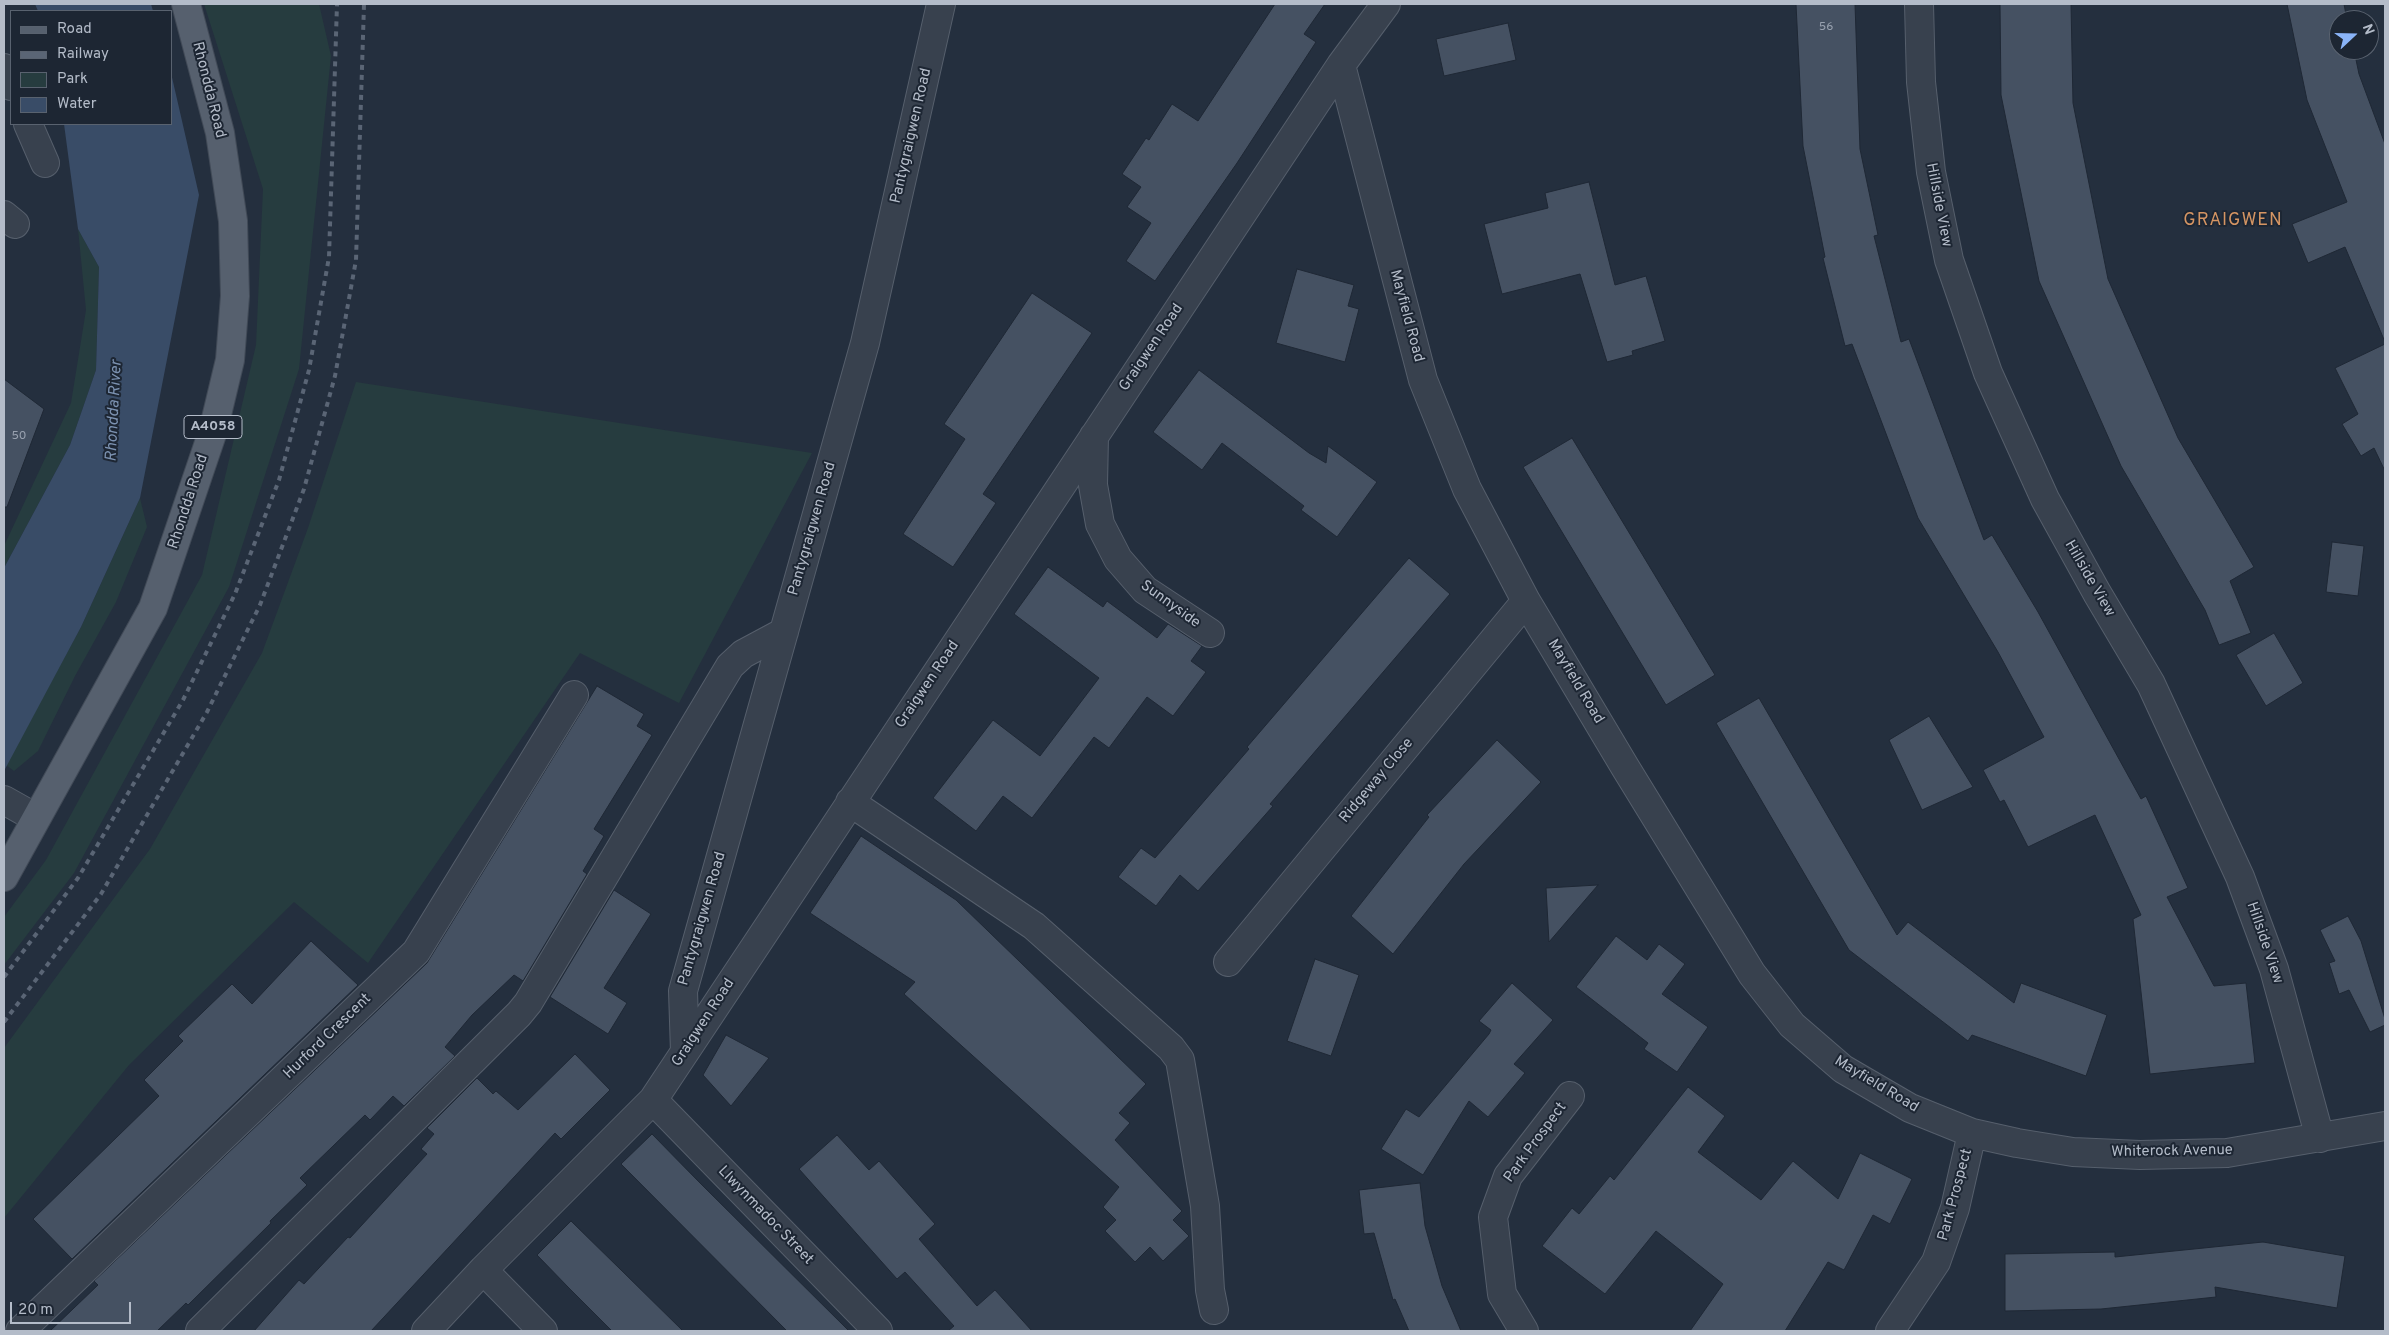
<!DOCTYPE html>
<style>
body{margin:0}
#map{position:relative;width:2389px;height:1335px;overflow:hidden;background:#242f3e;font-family:Overpass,sans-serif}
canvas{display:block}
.frame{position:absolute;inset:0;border:5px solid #b4bcc9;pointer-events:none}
.legend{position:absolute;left:10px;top:10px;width:162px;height:115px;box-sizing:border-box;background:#1d2633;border:1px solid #59626f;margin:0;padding:6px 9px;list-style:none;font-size:15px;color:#b4bcc9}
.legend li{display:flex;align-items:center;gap:10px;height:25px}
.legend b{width:25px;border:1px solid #59626f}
.north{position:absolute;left:2329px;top:10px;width:50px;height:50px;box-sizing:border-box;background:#1d2633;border:1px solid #59626f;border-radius:50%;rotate:69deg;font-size:14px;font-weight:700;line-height:20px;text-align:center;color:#b4bcc9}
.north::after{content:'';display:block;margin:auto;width:18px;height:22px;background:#8ab4f8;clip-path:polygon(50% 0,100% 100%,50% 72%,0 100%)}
.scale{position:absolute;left:10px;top:1302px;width:121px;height:22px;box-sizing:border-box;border:2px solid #b4bcc9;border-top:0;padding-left:6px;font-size:15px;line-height:18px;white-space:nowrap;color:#b4bcc9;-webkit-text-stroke:4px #1d2633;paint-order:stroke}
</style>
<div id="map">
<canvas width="2389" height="1335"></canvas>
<div class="frame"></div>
<ul class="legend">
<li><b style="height:6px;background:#56606e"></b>Road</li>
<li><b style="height:6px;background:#5a6575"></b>Railway</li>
<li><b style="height:14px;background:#263c3f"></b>Park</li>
<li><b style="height:14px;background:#394c67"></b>Water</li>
</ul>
<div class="north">N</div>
<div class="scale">20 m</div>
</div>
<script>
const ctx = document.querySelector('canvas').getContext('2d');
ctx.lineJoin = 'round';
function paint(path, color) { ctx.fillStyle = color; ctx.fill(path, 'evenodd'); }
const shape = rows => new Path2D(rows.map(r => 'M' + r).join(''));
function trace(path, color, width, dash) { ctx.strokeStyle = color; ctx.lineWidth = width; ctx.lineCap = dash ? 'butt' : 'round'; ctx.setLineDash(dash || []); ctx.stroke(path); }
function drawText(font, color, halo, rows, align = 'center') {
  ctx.font = font + ' Overpass,sans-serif'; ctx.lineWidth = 4; ctx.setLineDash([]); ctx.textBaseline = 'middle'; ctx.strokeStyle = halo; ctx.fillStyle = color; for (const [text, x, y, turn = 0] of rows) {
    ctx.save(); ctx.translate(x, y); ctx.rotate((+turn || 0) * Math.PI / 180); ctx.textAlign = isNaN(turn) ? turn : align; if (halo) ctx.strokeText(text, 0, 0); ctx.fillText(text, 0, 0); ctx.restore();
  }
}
paint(shape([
 [204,4,319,4,331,56,299,369,229,587,74,873,4,965,4,917,46,860,202,575,256,345,263,189],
 [78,229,99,267,96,370,70,445,4,568,4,546,71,403,86,310],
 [356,382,812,453,679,703,580,653,368,963,294,902,129,1065,4,1218,4,1048,150,849,262,653,308,528],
 [140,498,147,527,116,602,75,676,38,751,14,771,6,765,81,627]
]), '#263c3f');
paint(shape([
 [35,4,151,4,153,11,38,11],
 [171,73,199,195,140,498,81,627,4,771,4,568,70,445,96,370,99,267,78,229,64,124,171,124]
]), '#394c67');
const building = shape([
 [1275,4,1325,4,1304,34,1316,42,1237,163,1155,281,1126,261,1151,223,1127,207,1141,187,1122,174,1146,138,1149,140,1172,104,1198,121,1275,4],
 [1796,4,1855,4,1860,149,1878,235,1874,236,1901,342,1909,339,1984,540,1992,535,2038,612,2141,799,2146,796,2188,888,2167,897,2214,986,2246,983,2255,1063,2150,1074,2133,919,2141,915,2095,815,2028,847,2004,800,2000,802,1983,770,2044,737,1998,652,1918,518,1852,344,1845,346,1823,258,1825,257,1803,146,1796,4],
 [2000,4,2071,4,2073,103,2108,279,2178,438,2254,567,2230,581,2251,633,2219,645,2205,610,2121,466,2039,281,2001,95,2000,4],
 [2287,4,2344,4,2347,20,2339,20,2339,50,2354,50,2359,74,2385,144,2385,342,2345,247,2308,263,2292,224,2347,202,2307,100,2287,4],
 [1508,23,1516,60,1444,76,1436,39,1508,23],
 [1589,182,1615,285,1646,276,1665,341,1632,351,1633,355,1607,362,1580,274,1502,294,1484,224,1548,208,1545,193,1589,182],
 [1297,269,1354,285,1348,306,1359,309,1345,362,1276,343,1297,269],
 [1032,293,1092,333,983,494,996,503,953,567,903,534,965,439,944,424,1032,293],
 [2385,344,2385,471,2374,448,2361,456,2342,424,2358,414,2335,368,2385,344],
 [1199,370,1309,453,1326,463,1328,446,1377,482,1337,537,1301,510,1304,506,1222,443,1202,470,1153,432,1199,370],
 [4,379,44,409,7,507,4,507,4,379],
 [1572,438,1715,675,1666,705,1523,467,1572,438],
 [2332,542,2364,546,2358,596,2326,592,2332,542],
 [1409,558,1450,594,1270,804,1273,806,1198,891,1180,875,1156,906,1118,877,1141,848,1155,858,1249,749,1247,747,1409,558],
 [1048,567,1103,607,1107,601,1157,638,1168,624,1202,646,1191,661,1206,672,1173,716,1147,697,1109,748,1094,737,1032,818,1003,796,976,831,933,798,993,720,1040,756,1099,678,1014,614,1048,567],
 [2274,633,2303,683,2266,706,2236,655,2274,633],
 [597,686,644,714,637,726,652,735,594,829,604,836,583,871,587,874,523,981,514,975,472,1015,445,1047,455,1056,404,1106,393,1096,370,1120,365,1115,300,1178,307,1185,270,1221,271,1223,188,1305,186,1303,157,1331,50,1331,98,1285,94,1281,427,963,597,686],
 [1759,698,1897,935,1908,922,2014,1003,2021,983,2107,1015,2086,1076,1972,1035,1968,1041,1849,950,1716,723,1759,698],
 [1929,716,1973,787,1922,810,1889,740,1929,716],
 [1497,740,1541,782,1464,864,1393,954,1351,916,1429,817,1427,815,1497,740],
 [861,836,956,900,1146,1084,1119,1113,1130,1123,1115,1140,1182,1211,1173,1220,1189,1236,1163,1261,1150,1247,1135,1262,1105,1231,1116,1220,1103,1207,1119,1187,904,994,915,982,810,913,861,836],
 [1598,885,1549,942,1546,888,1598,885],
 [614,890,651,914,604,988,627,1003,608,1034,550,997,614,890],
 [2348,916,2361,941,2385,1019,2385,1025,2370,1032,2349,990,2339,994,2329,963,2335,961,2320,930,2348,916],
 [1616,936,1647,960,1659,944,1685,964,1662,994,1708,1027,1677,1072,1644,1049,1648,1043,1576,987,1616,936],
 [311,941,358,985,72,1259,33,1219,159,1096,144,1080,183,1041,178,1036,232,984,252,1004,311,941],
 [1315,959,1359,975,1331,1056,1287,1041,1315,959],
 [1512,983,1553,1020,1514,1064,1525,1073,1488,1117,1469,1101,1423,1175,1381,1149,1406,1109,1419,1117,1489,1034,1491,1030,1479,1021,1512,983],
 [726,1035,769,1058,731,1106,703,1075,726,1035],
 [575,1054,610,1090,561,1139,555,1133,371,1331,254,1331,299,1280,304,1284,348,1237,350,1238,427,1154,421,1149,434,1134,427,1128,477,1078,493,1094,496,1091,518,1110,575,1054],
 [1688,1087,1725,1116,1698,1152,1761,1200,1793,1161,1838,1199,1860,1153,1912,1179,1890,1224,1873,1215,1844,1270,1828,1262,1785,1331,1690,1331,1723,1284,1656,1231,1605,1294,1542,1246,1572,1208,1579,1214,1610,1176,1614,1180,1688,1087],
 [652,1134,700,1183,849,1331,787,1331,621,1164,652,1134],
 [837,1135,869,1170,879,1161,935,1224,919,1239,977,1306,995,1290,1032,1331,948,1331,954,1326,905,1272,897,1279,799,1169,837,1135],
 [1420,1183,1425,1226,1442,1286,1461,1331,1409,1331,1395,1299,1393,1300,1374,1233,1364,1234,1359,1190,1420,1183],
 [571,1221,621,1270,683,1331,612,1331,568,1287,537,1255,571,1221],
 [2263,1242,2345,1256,2337,1308,2215,1287,2216,1297,2101,1309,2005,1311,2005,1254,2115,1252,2115,1257,2263,1242]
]);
paint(building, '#455162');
trace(building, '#1f2835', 1);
const minor = shape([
 [1919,4,1921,82,1931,172,1949,260,1988,373,2045,499,2097,593,2151,684,2240,877,2274,969,2320,1138],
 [1341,65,1423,380,1467,489,1526,601,1625,767,1752,974,1792,1025,1843,1069,1910,1108,1972,1133,2017,1143,2073,1152,2140,1155,2227,1153,2385,1126],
 [4,68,11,86],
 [28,124,45,163],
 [4,215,15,224],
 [1094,436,1093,485,1100,524,1118,559,1145,590,1210,633],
 [4,800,36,818],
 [850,802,1034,926,1171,1048,1180,1060,1205,1206,1210,1290,1214,1310],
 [1228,962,1526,601],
 [685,1052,683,991,865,343,941,4],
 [653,1100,878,1331],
 [483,1270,543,1331],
 [20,1331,416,952,574,695],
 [200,1331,519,1014,528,1003,730,666,743,654,784,632],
 [426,1331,483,1270,653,1100,1341,65,1386,4],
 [1524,1331,1502,1294,1493,1217,1508,1176,1570,1096],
 [1890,1331,1936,1262,1955,1208,1972,1133]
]);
const major = shape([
 [4,877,153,608,213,431,230,360,235,296,233,221,220,133,186,4]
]);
trace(minor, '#565f6c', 30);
trace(major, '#414a57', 30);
trace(minor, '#38414e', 28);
trace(major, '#56606e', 28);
trace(shape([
 [4,977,78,878,183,700,235,594,279,480,309,370,329,257,337,4],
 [4,1022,101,894,207,712,260,605,304,489,335,376,356,260,364,4]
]), '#5a6575', 4, [5, 5]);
drawText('12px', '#98a1af', null, [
 ["56",1826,28],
 ["50",19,437]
]);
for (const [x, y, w] of [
 [213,427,58]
]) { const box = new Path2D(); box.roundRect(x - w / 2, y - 11.5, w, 23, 4); ctx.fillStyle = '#1d2633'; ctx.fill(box); trace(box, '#b4bcc9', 1); }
drawText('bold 14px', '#b4bcc9', null, [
 ["A4058",213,427]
]);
drawText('15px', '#b4bcc9', '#1d2633', [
 ["Rhondda Road",208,90,76],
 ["Pantygraigwen Road",912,136,-77],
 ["Hillside View",1938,205,79],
 ["Mayfield Road",1406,316,75],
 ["Graigwen Road",1152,348,-56],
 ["Rhondda Road",189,502,-72],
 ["Pantygraigwen Road",813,529,-74],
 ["Hillside View",2089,579,60],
 ["Sunnyside",1170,605,36],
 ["Mayfield Road",1575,682,59],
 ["Graigwen Road",928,685,-56],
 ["Ridgeway Close",1377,781,-50],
 ["Pantygraigwen Road",703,919,-74],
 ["Hillside View",2264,943,71],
 ["Graigwen Road",704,1023,-57],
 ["Hurford Crescent",328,1037,-44],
 ["Mayfield Road",1876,1085,31],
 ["Park Prospect",1536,1143,-54],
 ["Whiterock Avenue",2172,1152,-1],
 ["Park Prospect",1956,1195,-75],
 ["Llwynmadoc Street",765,1216,46]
]);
drawText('italic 16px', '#7c92b1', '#1d2633', [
 ["Rhondda River",115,411,-87]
]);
ctx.letterSpacing = '1px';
drawText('18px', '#d59563', '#1d2633', [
 ["GRAIGWEN",2233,221]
]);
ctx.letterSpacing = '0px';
</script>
